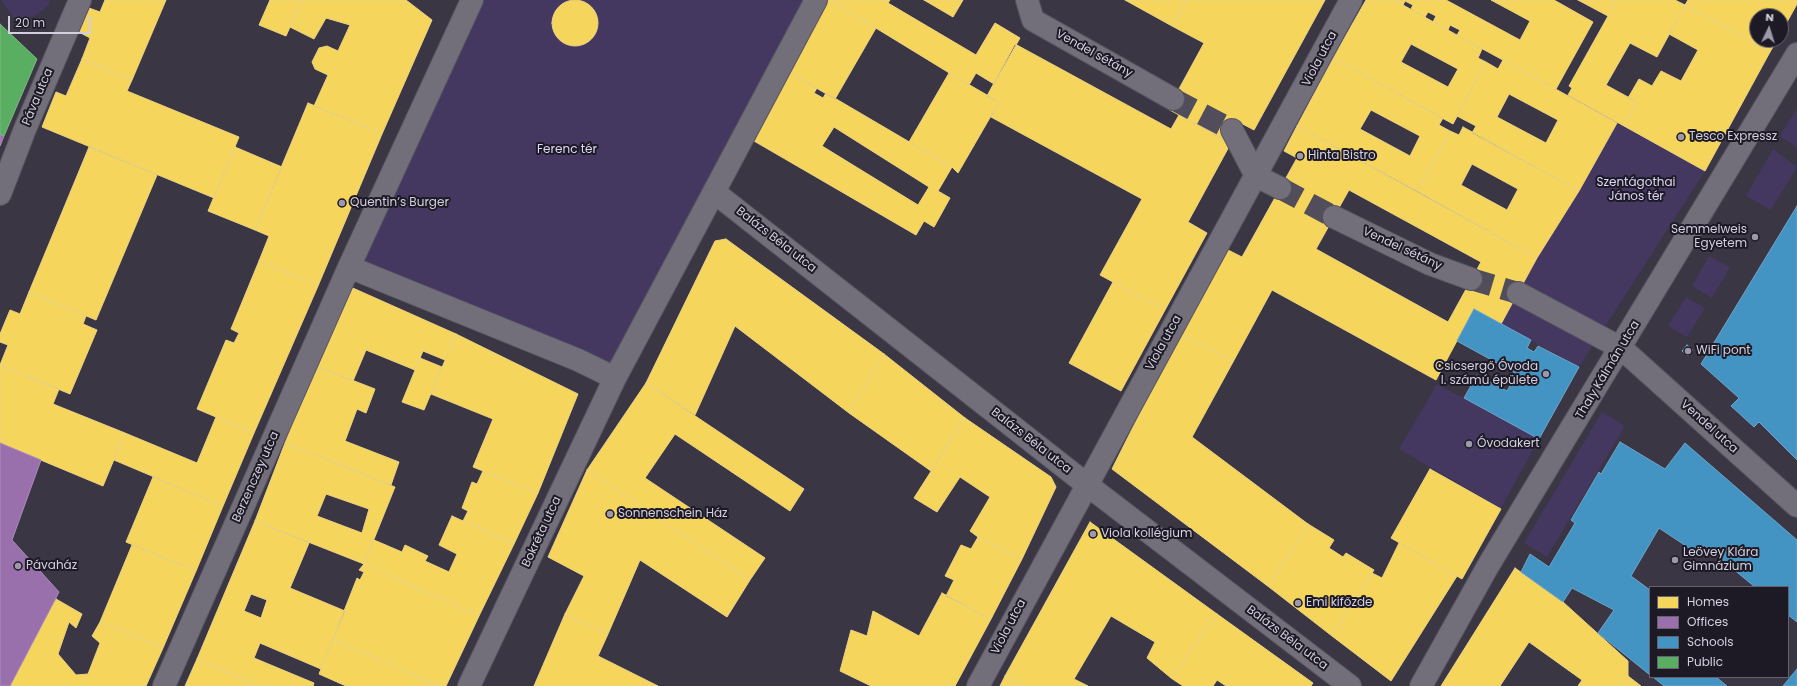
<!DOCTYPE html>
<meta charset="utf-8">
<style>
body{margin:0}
#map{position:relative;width:1797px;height:686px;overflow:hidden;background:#3a3644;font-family:Poppins,sans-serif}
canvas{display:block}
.legend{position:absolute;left:1649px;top:586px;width:140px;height:92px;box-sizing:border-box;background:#1d1a26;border:1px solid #656270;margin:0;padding:5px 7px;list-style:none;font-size:12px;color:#d2cfdf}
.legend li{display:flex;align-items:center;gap:8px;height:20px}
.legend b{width:20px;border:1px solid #656270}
.north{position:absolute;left:1749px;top:8px;width:40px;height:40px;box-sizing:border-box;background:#1d1a26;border:1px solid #656270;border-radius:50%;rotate:4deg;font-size:11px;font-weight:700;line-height:16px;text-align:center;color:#d2cfdf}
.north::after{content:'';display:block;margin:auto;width:14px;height:18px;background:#9d99a9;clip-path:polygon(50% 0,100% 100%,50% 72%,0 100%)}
.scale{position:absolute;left:8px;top:16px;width:83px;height:18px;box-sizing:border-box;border:2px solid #d2cfdf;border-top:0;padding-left:5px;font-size:12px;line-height:14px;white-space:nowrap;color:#d2cfdf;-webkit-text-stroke:3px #1d1a26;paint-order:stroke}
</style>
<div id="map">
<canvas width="1797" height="686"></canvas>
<ul class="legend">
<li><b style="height:11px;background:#f6d55c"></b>Homes</li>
<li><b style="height:11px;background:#9970ab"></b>Offices</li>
<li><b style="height:11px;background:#4393c3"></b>Schools</li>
<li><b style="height:11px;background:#5aae61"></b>Public</li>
</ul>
<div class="north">N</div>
<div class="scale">20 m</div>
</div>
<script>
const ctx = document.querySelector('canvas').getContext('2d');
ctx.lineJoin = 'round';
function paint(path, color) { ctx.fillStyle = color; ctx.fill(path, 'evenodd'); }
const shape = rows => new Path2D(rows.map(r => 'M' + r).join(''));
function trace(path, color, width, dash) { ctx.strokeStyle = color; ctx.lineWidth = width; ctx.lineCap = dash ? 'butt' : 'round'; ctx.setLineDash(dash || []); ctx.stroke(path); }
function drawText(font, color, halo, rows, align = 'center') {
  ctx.font = font + ' Poppins,sans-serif'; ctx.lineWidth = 4; ctx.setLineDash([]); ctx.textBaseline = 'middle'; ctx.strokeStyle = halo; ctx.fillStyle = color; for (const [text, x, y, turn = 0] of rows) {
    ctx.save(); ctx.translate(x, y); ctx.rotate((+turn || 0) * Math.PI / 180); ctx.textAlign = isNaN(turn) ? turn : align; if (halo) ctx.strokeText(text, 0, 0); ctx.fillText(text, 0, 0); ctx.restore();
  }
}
paint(shape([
 [1,0,49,0,49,5,33,17,13,17],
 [472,0,816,0,615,378,349,267],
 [1797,108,1797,147,1780,136],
 [1617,123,1705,171,1579,367,1501,324,1537,258,1579,191],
 [1773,149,1797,167,1771,210,1746,196],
 [1709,256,1730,267,1712,298,1692,286],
 [1686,297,1705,308,1687,337,1668,326],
 [1437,384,1539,439,1501,508,1399,449],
 [1602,412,1625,426,1547,557,1524,543]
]), '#443861');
const homes = shape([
 '552 23a23 23 0 1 1 46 0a23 23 0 1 1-46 0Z',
 [105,0,166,0,132,80,82,59,90,38,79,32,89,8,100,12,105,0],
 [270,0,302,0,286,36,259,25,270,0],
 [302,0,406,0,432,20,382,134,314,106,328,75,315,69,312,62,319,48,327,46,338,51,350,25,326,18,314,39,290,27,302,0],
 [827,0,830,0,876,28,835,99,789,72,827,0],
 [830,0,890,0,888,3,976,55,995,23,1020,38,994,84,976,73,969,85,830,0],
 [924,0,963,0,953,17,924,0],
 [1125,0,1186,0,1172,26,1125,0],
 [1186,0,1325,0,1254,130,1237,121,1226,141,1168,109,1204,43,1172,26,1186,0],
 [1366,0,1394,0,1482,49,1478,58,1486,62,1453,124,1333,58,1366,0],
 [1411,44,1458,69,1448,87,1401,62,1411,44],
 [1394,0,1446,0,1520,40,1530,21,1491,0,1554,0,1593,22,1556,89,1457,35,1460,30,1450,25,1448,30,1433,22,1436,16,1428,12,1425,17,1411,9,1413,5,1405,1,1403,5,1394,0],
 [1578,0,1617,0,1608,16,1578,0],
 [1617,0,1675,0,1685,5,1657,57,1630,43,1606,85,1637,102,1624,126,1568,95,1572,88,1569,86,1617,0],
 [1688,0,1797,0,1797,4,1781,33,1781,16,1757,16,1757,40,1777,40,1770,52,1685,5,1688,0],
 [1685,5,1770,52,1705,171,1624,126,1637,102,1628,98,1639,79,1652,86,1661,71,1681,81,1698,50,1669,34,1685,5],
 [1015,44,1171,129,1179,115,1231,143,1188,222,1207,233,1165,310,1100,275,1142,199,991,117,999,102,987,96,1015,44],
 [1333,58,1443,118,1439,125,1450,131,1417,191,1297,126,1333,58],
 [1371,110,1420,136,1410,156,1360,129,1371,110],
 [82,59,132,80,127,91,239,137,214,198,42,127,56,92,66,96,82,59],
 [1503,60,1617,123,1579,191,1472,133,1476,126,1457,116,1486,62,1498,69,1503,60],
 [1509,94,1558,120,1546,143,1497,117,1509,94],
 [789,72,817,88,814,93,823,98,826,93,952,167,938,191,950,198,934,227,924,221,916,235,754,141,789,72],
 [834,127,929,187,918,205,822,146,834,127],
 [949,73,999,102,958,173,952,167,909,142,949,73],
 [308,103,382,134,318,286,259,261,269,236,255,230,308,103],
 [1297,126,1537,258,1501,324,1474,309,1436,380,1272,290,1233,362,1180,333,1226,249,1242,257,1297,158,1284,151,1297,126],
 [1349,190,1481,262,1448,322,1316,249,1349,190],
 [1463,127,1579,191,1537,258,1417,191,1450,131,1459,135,1463,127],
 [1472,164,1518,189,1507,210,1461,185,1472,164],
 [89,147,157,175,96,320,29,292,89,147],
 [235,147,282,167,255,230,208,211,235,147],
 [726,239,884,354,849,413,735,326,695,415,646,383,715,241,726,239],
 [259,261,318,286,254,433,197,409,226,340,234,343,239,333,231,329,259,261],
 [1113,282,1165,310,1121,391,1069,363,1113,282],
 [346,285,456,334,445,360,423,351,415,370,366,350,353,381,313,365,346,285],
 [29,292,86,316,83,324,97,330,70,394,0,365,8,345,0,342,0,334,10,310,20,314,29,292],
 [1180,333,1233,362,1192,437,1308,524,1269,587,1112,469,1180,333],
 [456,334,578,394,538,493,473,467,493,419,431,394,456,334],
 [884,354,965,418,931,471,849,413,884,354],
 [420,358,442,367,424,410,402,402,420,358],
 [0,365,59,389,53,404,125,433,103,486,0,443,0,365],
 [313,365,375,389,366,413,357,409,345,441,399,462,391,485,285,443,313,365],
 [646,383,804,489,790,511,675,434,645,478,765,558,750,580,587,470,646,383],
 [216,417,254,433,223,506,114,460,125,433,197,463,216,417],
 [965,418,1051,477,1056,487,1022,559,978,537,970,531,990,497,960,477,937,512,914,498,965,418],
 [285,443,395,487,364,564,255,521,285,443],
 [326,494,369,509,362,533,317,516,326,494],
 [1430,469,1501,509,1462,579,1391,538,1430,469],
 [587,470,750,580,727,617,640,560,608,634,565,614,584,576,548,557,587,470],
 [483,471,538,493,514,544,463,521,468,511,462,508,472,482,477,484,483,471],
 [153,477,223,506,196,571,126,542,153,477],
 [452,516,514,544,479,616,364,564,374,540,402,552,405,545,428,556,425,561,449,572,457,554,439,545,452,516],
 [255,521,309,543,290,588,345,611,321,669,260,643,254,658,314,683,313,686,258,686,197,659,255,521],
 [251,594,267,600,261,618,244,611,251,594],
 [1090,522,1217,614,1171,678,1147,658,1155,642,1111,616,1074,679,1088,686,1024,686,1005,676,1090,522],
 [1308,524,1334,540,1329,548,1343,557,1346,553,1374,570,1332,636,1269,587,1308,524],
 [978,537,1022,559,991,619,946,596,954,580,945,576,961,545,971,549,978,537],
 [1399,543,1457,576,1391,681,1332,636,1372,573,1382,578,1399,543],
 [132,545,196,571,163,648,100,622,132,545],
 [364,564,479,616,446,686,438,686,333,639,357,578,360,580,364,572,359,570,364,564],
 [1515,568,1563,602,1628,661,1628,676,1621,686,1578,686,1582,680,1529,642,1500,686,1441,686,1515,568],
 [942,593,991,619,955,686,871,686,840,671,851,630,867,636,873,611,919,636,942,593],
 [56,599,82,614,76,628,69,622,58,654,76,675,88,674,100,643,92,636,100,622,163,648,146,686,10,686,56,599],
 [565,614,608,634,598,656,658,686,534,686,565,614],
 [1217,614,1313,683,1311,686,1226,686,1217,680,1213,686,1183,686,1171,678,1217,614],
 [333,639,438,686,346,686,319,674,333,639],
 [197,659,258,686,185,686,197,659],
 [1005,676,1024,686,1000,686,1005,676],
 [1628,676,1641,686,1621,686,1628,676]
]);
paint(homes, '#f6d55c');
trace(homes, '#ebd383', 1);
const offices = shape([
 [0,134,4,136,0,146,0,134],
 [0,443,41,460,12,540,59,592,10,686,0,686,0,443]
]);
paint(offices, '#9970ab');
trace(offices, '#aa8cbb', 1);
const schools = shape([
 [1797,206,1797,460,1759,422,1754,427,1731,406,1739,398,1701,364,1797,206],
 [1474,309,1531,340,1527,348,1534,352,1538,346,1579,367,1539,439,1464,398,1477,375,1507,391,1517,374,1457,341,1474,309],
 [1687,345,1693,350,1688,356,1682,351,1687,345],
 [1620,442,1665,469,1685,443,1797,540,1797,622,1788,615,1788,587,1755,587,1704,545,1698,554,1659,528,1631,576,1650,590,1650,675,1598,633,1614,610,1572,588,1563,602,1521,572,1530,554,1549,567,1575,523,1571,520,1599,472,1601,474,1620,442],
 [1797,669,1797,686,1783,686,1797,669],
 [1653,677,1716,677,1727,686,1664,686,1653,677]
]);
paint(schools, '#4393c3');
trace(schools, '#6ea5cb', 1);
const public = shape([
 [0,24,37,59,4,136,0,134,0,24]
]);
paint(public, '#5aae61');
trace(public, '#7eb887', 1);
trace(shape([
 [1173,99,1232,130],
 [1280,188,1334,217],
 [1471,279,1518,293]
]), '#514d5b', 22, [22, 11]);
const minor = shape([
 [1027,0,1033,20,1173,99],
 [1232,130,1256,176,1280,188],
 [714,192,1086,484,1350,686],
 [0,194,25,129,80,0],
 [1334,217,1430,264,1471,279],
 [349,267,578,360,615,378],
 [1518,293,1621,348,1797,506],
 [164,686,349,267,472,0],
 [469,686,615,378,816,0],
 [978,686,1351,0],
 [1421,686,1488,566,1797,54]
]);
trace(minor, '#575460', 24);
trace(minor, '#726f7a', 22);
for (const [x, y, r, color] of [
 [1681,137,4,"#9d99a9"],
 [1300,156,4,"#9d99a9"],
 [342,203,4,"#9d99a9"],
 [1755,237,4,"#9d99a9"],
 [1688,351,4,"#9d99a9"],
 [1546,374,4,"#9d99a9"],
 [1469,444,4,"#9d99a9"],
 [610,514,4,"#9d99a9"],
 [1093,534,4,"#9d99a9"],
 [1675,560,4,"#9d99a9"],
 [18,566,4,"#9d99a9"],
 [1298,603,4,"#9d99a9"]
]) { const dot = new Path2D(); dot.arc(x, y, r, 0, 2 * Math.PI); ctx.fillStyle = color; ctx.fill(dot); trace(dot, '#1d1a26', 1.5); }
drawText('12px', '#d2cfdf', '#1d1a26', [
 ["Vendel sétány",1094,54,29],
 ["Viola utca",1320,59,-62],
 ["Páva utca",38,97,-67],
 ["Balázs Béla utca",776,240,38],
 ["Vendel sétány",1402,249,25],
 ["Viola utca",1164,343,-61],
 ["Thaly Kálmán utca",1608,370,-59],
 ["Vendel utca",1709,427,42],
 ["Balázs Béla utca",1031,441,38],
 ["Berzenczey utca",256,477,-66],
 ["Bokréta utca",542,532,-65],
 ["Viola utca",1009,627,-62],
 ["Balázs Béla utca",1287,638,37]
]);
drawText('12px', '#d2cfdf', '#1d1a26', [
 ["Tesco Expressz",1689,137],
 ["Hinta Bistro",1308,156],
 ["Quentin‘s Burger",350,203],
 ["Semmelweis",1747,230,"right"],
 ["Egyetem",1747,244,"right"],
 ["WiFi pont",1696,351],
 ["Csicsergő Óvoda",1538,367,"right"],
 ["I. számú épülete",1538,381,"right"],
 ["Óvodakert",1477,444],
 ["Sonnenschein Ház",618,514],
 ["Viola kollégium",1101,534],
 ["Leövey Klára",1683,553],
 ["Gimnázium",1683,567],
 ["Pávaház",26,566],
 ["Emi kifőzde",1306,603]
], 'left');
drawText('12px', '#ddd6f6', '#1d1a26', [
 ["Ferenc tér",567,150],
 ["Szentágothai",1636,183],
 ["János tér",1636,197]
]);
</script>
